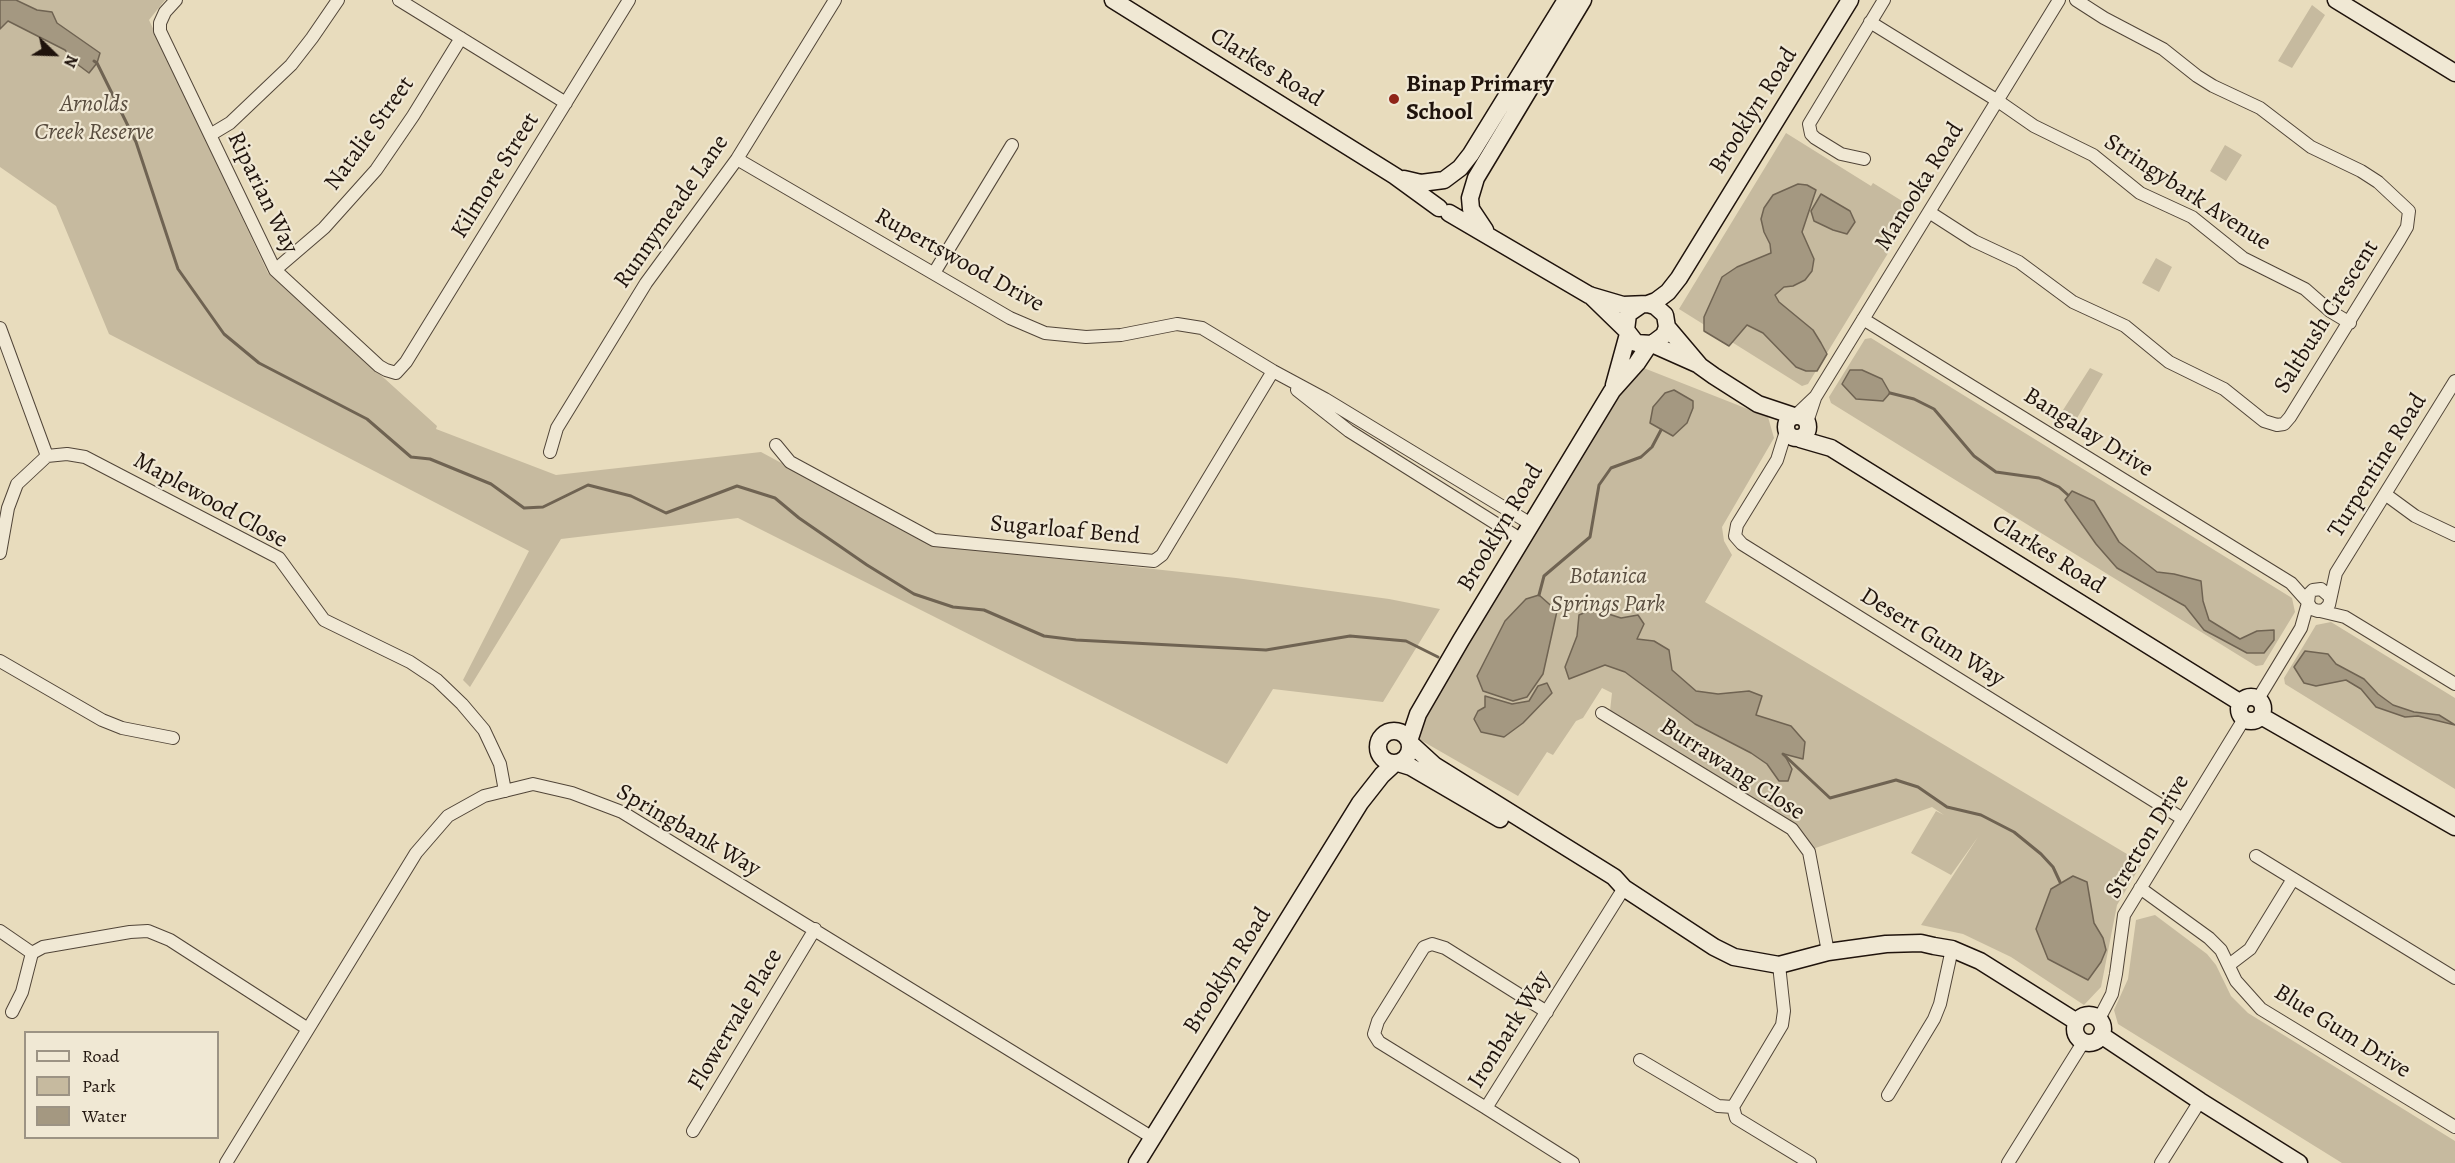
<!DOCTYPE html>
<style>
body{margin:0}
#map{position:relative;width:2455px;height:1163px;overflow:hidden;background:#e8dcbd;font-family:Alegreya,serif}
canvas{display:block}
.legend{position:absolute;left:24px;top:1031px;width:195px;height:108px;box-sizing:border-box;background:#f0e8d4;border:2px solid #9c9384;margin:0;padding:8px 10px;list-style:none;font-size:18px;color:#1f130c}
.legend li{display:flex;align-items:center;gap:12px;height:30px}
.legend b{width:30px;border:2px solid #9c9384}
.north{position:absolute;left:24px;top:24px;width:60px;height:60px;-webkit-text-stroke:4px #f0e8d4;paint-order:stroke;rotate:113deg;font-size:16px;font-weight:700;line-height:24px;text-align:center;color:#1f130c}
.north::after{content:'';display:block;margin:auto;width:21px;height:27px;background:#1f130c;clip-path:polygon(50% 0,100% 100%,50% 72%,0 100%)}
</style>
<div id="map">
<canvas width="2455" height="1163"></canvas>
<ul class="legend">
<li><b style="height:8px;background:#f0e8d4"></b>Road</li>
<li><b style="height:16px;background:#c6ba9f"></b>Park</li>
<li><b style="height:16px;background:#a49881"></b>Water</li>
</ul>
<div class="north">N</div>
</div>
<script>
const ctx = document.querySelector('canvas').getContext('2d');
ctx.lineJoin = 'round';
function paint(path, color) { ctx.fillStyle = color; ctx.fill(path, 'evenodd'); }
const shape = rows => new Path2D(rows.map(r => 'M' + r).join(''));
function trace(path, color, width, dash) { ctx.strokeStyle = color; ctx.lineWidth = width; ctx.lineCap = dash ? 'butt' : 'round'; ctx.setLineDash(dash || []); ctx.stroke(path); }
function drawText(font, color, halo, rows, align = 'center') {
  ctx.font = font + ' Alegreya,serif'; ctx.lineWidth = 4.5; ctx.setLineDash([]); ctx.textBaseline = 'middle'; ctx.strokeStyle = halo; ctx.fillStyle = color; for (const [text, x, y, turn = 0] of rows) {
    ctx.save(); ctx.translate(x, y); ctx.rotate((+turn || 0) * Math.PI / 180); ctx.textAlign = isNaN(turn) ? turn : align; if (halo) ctx.strokeText(text, 0, 0); ctx.fillText(text, 0, 0); ctx.restore();
  }
}
paint(shape([
 [0,0,165,0,149,20,268,273,437,426,436,429,556,475,761,452,933,545,1236,578,1389,599,1440,609,1383,702,1273,689,1227,764,738,518,561,539,470,687,463,680,529,551,109,334,56,206,0,167],
 [2312,5,2325,15,2292,68,2278,61],
 [1786,133,1871,186,1873,183,1915,209,1906,225,1899,221,1895,227,1901,232,1808,384,1802,386,1679,309],
 [2225,145,2242,155,2226,181,2210,171],
 [2156,258,2172,267,2159,292,2142,283],
 [1871,338,2292,598,2295,612,2263,665,2256,666,1831,403,1829,397,1865,339],
 [1631,363,1768,417,1774,438,1722,527,1724,541,1732,555,1705,602,2142,863,2117,905,2101,987,2084,1005,2011,957,1963,934,1921,925,1978,837,1951,875,1911,853,1936,811,1944,815,1932,807,1807,851,1794,826,1610,711,1612,693,1602,688,1583,718,1576,721,1553,755,1547,752,1518,796,1417,738,1415,721],
 [2090,368,2103,374,2070,430,2056,421],
 [2331,622,2455,698,2455,789,2285,684,2284,678,2316,625],
 [2155,915,2207,954,2216,965,2231,996,2248,1013,2455,1141,2455,1163,2342,1163,2118,1024,2114,1010,2128,979,2136,920]
]), '#c6ba9f');
const water = shape([
 [0,0,16,0,37,10,52,12,57,23,100,53,97,63,89,73,77,64,65,50,8,21,0,29,0,0],
 [1798,184,1807,185,1816,190,1802,232,1814,259,1812,271,1805,280,1793,286,1784,287,1775,295,1779,302,1813,330,1821,343,1827,354,1817,371,1806,371,1796,367,1763,333,1747,325,1729,346,1704,331,1704,317,1722,277,1737,267,1771,253,1770,244,1764,232,1761,219,1764,208,1773,195,1798,184],
 [1821,194,1850,211,1855,222,1847,234,1833,230,1814,221,1811,211,1821,194],
 [1850,370,1862,370,1882,379,1890,393,1883,401,1856,399,1842,384,1850,370],
 [1674,390,1693,401,1693,408,1687,423,1673,436,1650,423,1653,407,1665,393,1674,390],
 [2072,491,2094,501,2119,542,2157,572,2174,574,2201,581,2203,601,2209,620,2240,639,2257,631,2274,630,2274,640,2264,653,2247,653,2221,639,2204,630,2185,606,2117,568,2096,544,2065,500,2072,491],
 [1539,595,1557,611,1543,674,1527,697,1513,701,1483,691,1477,676,1505,621,1526,599,1539,595],
 [1593,609,1621,618,1638,615,1644,624,1637,639,1654,641,1669,650,1672,670,1696,691,1718,694,1749,691,1762,696,1756,715,1791,726,1805,742,1803,759,1784,754,1792,769,1788,781,1779,781,1767,764,1751,753,1695,724,1625,672,1605,665,1569,679,1565,667,1577,636,1579,615,1593,609],
 [2305,651,2328,654,2336,664,2364,679,2378,694,2393,705,2414,712,2439,715,2455,725,2418,716,2405,717,2376,707,2361,689,2346,680,2316,686,2304,683,2294,667,2305,651],
 [1547,683,1552,693,1523,723,1504,737,1481,732,1474,719,1478,711,1485,707,1485,696,1512,704,1529,701,1538,686,1547,683],
 [2073,876,2087,882,2094,923,2103,938,2106,950,2101,962,2088,980,2048,959,2036,929,2051,889,2073,876]
]);
paint(water, '#a49881');
trace(water, '#6f6352', 1.5);
trace(shape([
 [94,61,97,63,136,142,178,269,224,334,259,363,367,419,411,457,430,459,491,484,524,508,543,507,588,485,631,496,666,513,737,486,775,498,799,518,867,565,914,594,953,607,984,610,1044,636,1076,640,1266,650,1350,636,1406,641,1438,657],
 [1890,393,1914,399,1934,409,1974,456,1996,472,2039,478,2059,487,2068,495],
 [1539,595,1544,576,1590,537,1599,485,1611,468,1641,457,1652,447,1661,430],
 [1783,754,1830,798,1896,780,1918,787,1947,807,1981,815,2014,832,2041,854,2053,867,2060,882]
]), '#6f6352', 3);
const street = shape([
 [176,0,165,12,160,23,160,31,275,270,379,366,386,370,396,373,406,362,629,0],
 [399,0,566,103],
 [1870,22,1998,101,2034,126,2093,155,2140,193,2192,217,2243,258,2305,289,2330,311,2350,323],
 [210,135,230,123,291,65,312,38,338,0],
 [737,159,1010,318,1045,333,1086,337,1121,335,1177,324,1202,328,1273,371,1325,399,1531,524],
 [1864,159,1841,154,1815,138,1811,134,1809,124,1884,0],
 [1929,212,1974,241,2019,262,2073,302,2125,326,2169,362,2224,389,2264,421,2277,425,2284,424,2290,417,2400,239,2407,227,2409,211,2378,182,2361,171,2311,147,2260,108,2213,86,2197,76,2163,49,2104,18,2076,0],
 [275,270,324,228,376,170,413,116,461,38],
 [934,273,1012,145],
 [1863,319,2291,583,2307,601],
 [0,328,47,456],
 [1297,390,1349,431,1522,540],
 [1795,416,1816,396,2059,0],
 [1807,422,1815,398],
 [1786,431,1777,460,1737,525,1735,536,1742,544,2183,819],
 [776,445,790,462,934,540,1154,561,1162,555,1273,371],
 [550,452,557,428,646,283,737,159,835,0],
 [2385,494,2415,516,2455,535],
 [0,553,8,508,17,484,47,456,67,454,85,457,279,558,324,620,410,662,437,680,462,704,484,730,500,764,505,791],
 [2329,596,2321,589,2313,590,2309,594,2308,603,2312,609,2318,611,2324,610,2329,605,2336,573,2455,381],
 [2320,611,2345,617,2455,684],
 [0,661,102,720,122,728,173,738],
 [2258,699,2301,628,2308,603],
 [1602,713,1792,829,1809,852,1828,952],
 [2256,856,2455,978],
 [2140,888,2209,938,2221,950,2236,981,2261,1009,2455,1127],
 [0,931,32,953,43,947,130,932,148,931,170,940,308,1029],
 [1779,965,1784,1011,1782,1025,1733,1107,1736,1118,1810,1163],
 [2229,965,2250,949,2293,879],
 [12,1012,22,992,32,953],
 [2099,1019,2112,994,2116,974,2124,915,2244,719],
 [1640,1060,1718,1106,1733,1107],
 [1888,1095,1934,1019,1940,1004,1952,949],
 [1486,1108,1379,1042,1374,1034,1378,1021,1424,947,1432,944,1445,948,1547,1012],
 [693,1131,815,929],
 [226,1163,416,853,448,816,484,796,533,784,572,793,622,812,1153,1138],
 [1573,1163,1486,1108,1624,888],
 [2008,1163,2084,1041],
 [2161,1163,2200,1101]
]);
const secondary = shape([
 [1113,0,1395,176,1439,208],
 [2336,0,2455,73],
 [1404,179,1421,183,1444,180,1460,168,1471,154,1566,0],
 [1449,213,1589,295,1623,305,1648,304,1655,306,1665,315,1667,327,1664,335,1652,344,1636,343,1626,330,1628,314,1641,305],
 [1485,230,1471,209,1470,198,1476,178,1583,0],
 [1590,295,1626,330],
 [1648,304,1656,301,1668,292,1679,278,1850,0],
 [1667,327,1700,366,1714,376,1758,404,1794,416],
 [1652,344,1697,364],
 [1614,385,1628,334],
 '1786 427a11 11 0 1 1 22 0a11 11 0 1 1-22 0Z',
 [1800,439,1831,448,2241,703],
 '2239 709a12 12 0 1 1 24 0a12 12 0 1 1-24 0Z',
 [2261,716,2455,827],
 '1378 747a16 16 0 1 1 32 0a16 16 0 1 1-32 0Z',
 [1409,741,1418,714,1461,640,1612,391,1637,363,1649,345],
 [1410,743,1434,765,1614,877,1624,888,1714,947,1734,957,1779,965,1828,952,1886,944,1921,943,1934,946,1952,949,1980,961,2077,1022],
 [1398,763,1411,767,1500,819],
 '2075 1029a14 14 0 1 1 28 0a14 14 0 1 1-28 0Z',
 [2101,1035,2200,1101,2299,1163],
 [1137,1163,1360,803,1382,775,1395,763]
]);
trace(street, '#514538', 14);
trace(secondary, '#1f130c', 19);
trace(street, '#f0e8d4', 12);
trace(secondary, '#f0e8d4', 16);
for (const [x, y, r, color] of [
 [1394,99,6,"#8f2418"]
]) { const dot = new Path2D(); dot.arc(x, y, r, 0, 2 * Math.PI); ctx.fillStyle = color; ctx.fill(dot); trace(dot, '#f0e8d4', 2); }
drawText('24px', '#1f130c', '#f0e8d4', [
 ["Clarkes Road",1266,68,32],
 ["Brooklyn Road",1754,111,-58],
 ["Natalie Street",370,134,-54],
 ["Kilmore Street",496,176,-58],
 ["Manooka Road",1920,187,-58],
 ["Riparian Way",262,193,64],
 ["Stringybark Avenue",2187,193,33],
 ["Runnymeade Lane",672,212,-55],
 ["Rupertswood Drive",959,261,29],
 ["Saltbush Crescent",2327,317,-58],
 ["Bangalay Drive",2088,433,32],
 ["Turpentine Road",2378,466,-58],
 ["Maplewood Close",210,501,29],
 ["Brooklyn Road",1501,528,-59],
 ["Sugarloaf Bend",1065,531,5],
 ["Clarkes Road",2048,555,32],
 ["Desert Gum Way",1932,638,32],
 ["Burrawang Close",1732,770,33],
 ["Springbank Way",688,831,30],
 ["Stretton Drive",2148,837,-59],
 ["Brooklyn Road",1228,971,-58],
 ["Flowervale Place",736,1020,-59],
 ["Ironbark Way",1510,1030,-58],
 ["Blue Gum Drive",2342,1032,32]
]);
drawText('bold 24px', '#1f130c', '#f0e8d4', [
 ["Binap Primary",1406,85],
 ["School",1406,113]
], 'left');
drawText('italic 24px', '#594d3f', '#f0e8d4', [
 ["Arnolds",94,105],
 ["Creek Reserve",94,133],
 ["Botanica",1608,577],
 ["Springs Park",1608,605]
]);
</script>
